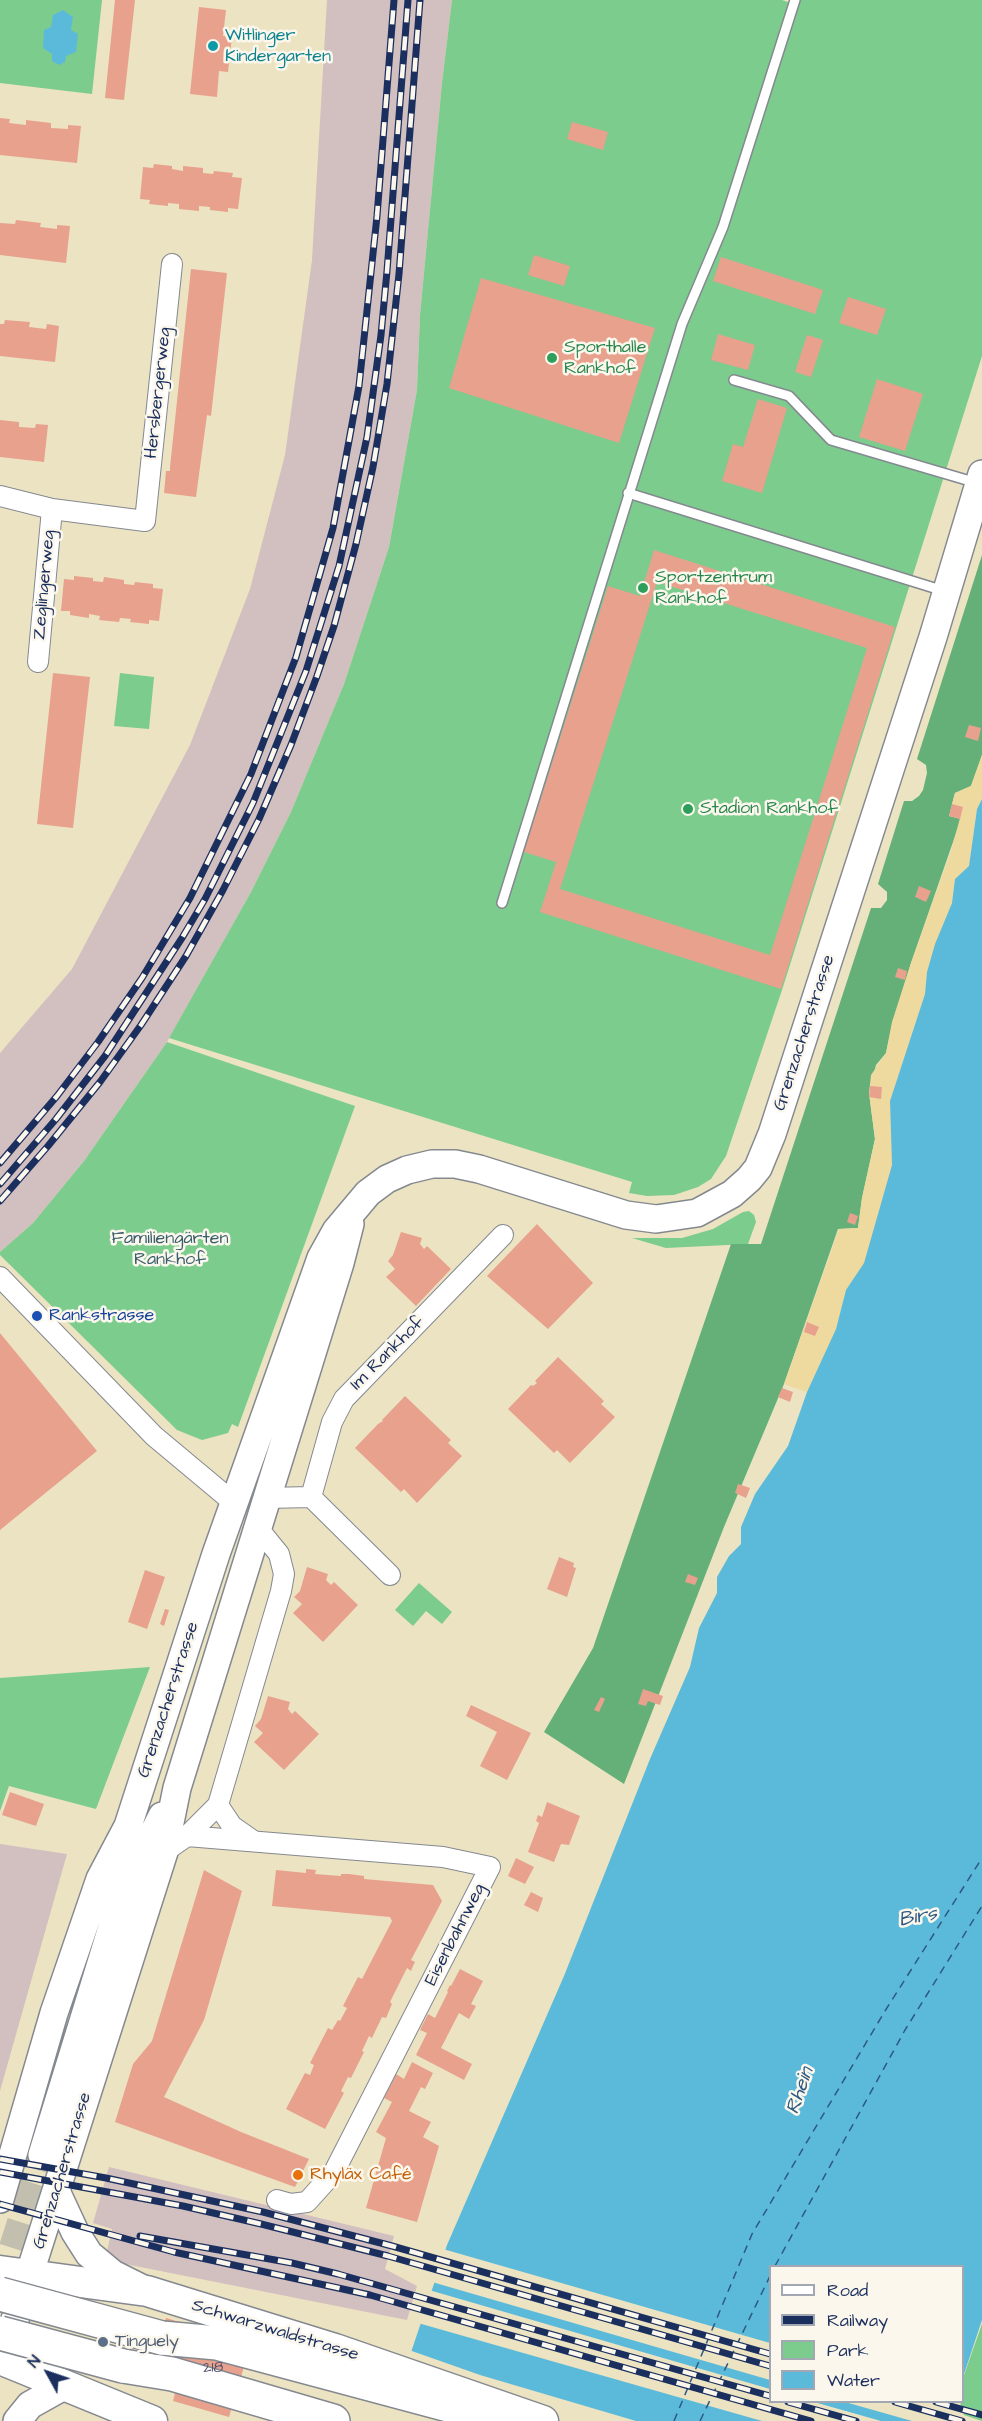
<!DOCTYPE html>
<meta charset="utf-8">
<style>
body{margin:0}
#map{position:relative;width:982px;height:2421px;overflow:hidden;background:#ece3c2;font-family:"Architects Daughter",sans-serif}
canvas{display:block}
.legend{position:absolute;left:769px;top:2265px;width:195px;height:138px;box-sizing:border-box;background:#fbf7ec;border:2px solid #a1a7b3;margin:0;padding:8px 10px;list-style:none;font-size:18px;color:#1b2f5e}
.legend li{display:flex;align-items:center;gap:12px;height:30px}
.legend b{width:30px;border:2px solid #a1a7b3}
.north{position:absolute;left:18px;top:2343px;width:60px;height:60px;-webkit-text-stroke:4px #fbf7ec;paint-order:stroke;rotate:310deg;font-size:16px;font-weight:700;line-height:24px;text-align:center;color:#1b2f5e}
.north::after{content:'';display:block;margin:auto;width:21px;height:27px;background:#1b2f5e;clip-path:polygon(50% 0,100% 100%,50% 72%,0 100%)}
</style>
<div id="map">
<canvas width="982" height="2421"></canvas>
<ul class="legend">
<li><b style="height:8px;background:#fff"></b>Road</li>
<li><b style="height:8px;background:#1b2f5e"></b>Railway</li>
<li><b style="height:16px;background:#7ccc8d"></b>Park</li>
<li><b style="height:16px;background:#5bbad9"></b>Water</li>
</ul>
<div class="north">N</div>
</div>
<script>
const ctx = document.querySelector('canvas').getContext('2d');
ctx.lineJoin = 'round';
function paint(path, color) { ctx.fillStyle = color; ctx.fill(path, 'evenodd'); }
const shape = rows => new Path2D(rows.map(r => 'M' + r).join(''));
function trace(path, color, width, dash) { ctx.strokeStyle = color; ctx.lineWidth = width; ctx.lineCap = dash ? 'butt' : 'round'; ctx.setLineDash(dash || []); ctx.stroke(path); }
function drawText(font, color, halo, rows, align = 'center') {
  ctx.font = font + ' "Architects Daughter",sans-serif'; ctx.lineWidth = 5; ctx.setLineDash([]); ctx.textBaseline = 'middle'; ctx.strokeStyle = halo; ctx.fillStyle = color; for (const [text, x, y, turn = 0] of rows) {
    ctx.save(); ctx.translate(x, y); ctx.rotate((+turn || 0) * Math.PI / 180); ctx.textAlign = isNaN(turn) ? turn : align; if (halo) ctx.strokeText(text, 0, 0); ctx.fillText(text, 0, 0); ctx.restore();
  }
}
paint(shape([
 [327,0,452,0,442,83,420,315,417,390,389,547,344,684,291,812,251,892,167,1042,84,1161,33,1223,0,1252,0,1053,72,969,190,745,250,589,285,455,312,260],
 [0,1844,67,1854,0,2091],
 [109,2167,394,2236,385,2269,417,2286,407,2320,105,2260,112,2229,93,2223]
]), '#d2bfbf');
paint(shape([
 [0,0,102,0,92,94,0,83],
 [452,0,782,0,797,5,799,0,982,0,982,356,782,990,726,1156,711,1179,698,1187,674,1195,647,1196,629,1193,632,1182,169,1038,251,892,291,812,344,684,389,547,417,390,420,315,442,83],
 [120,673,154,677,149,729,114,726],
 [167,1042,355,1106,238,1427,232,1424,228,1433,202,1440,177,1430,0,1255,0,1252,33,1223,84,1161],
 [749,1211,754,1215,756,1222,748,1244,666,1248,632,1238,682,1238,713,1229,743,1212],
 [419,1583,452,1612,442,1624,426,1611,413,1626,395,1610],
 [150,1667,96,1809,9,1786,0,1811,0,1678],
 [982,2324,982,2421,964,2415,960,2402,962,2402,963,2378]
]), '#7ccc8d');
paint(shape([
 [982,555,982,755,971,786,955,793,949,816,961,819,911,963,893,1021,886,1053,876,1065,869,1093,875,1139,862,1198,858,1228,838,1229,784,1384,724,1527,624,1784,544,1732,593,1648,731,1244,761,1244,871,908,881,908,887,900,887,892,878,884,904,801,912,801,919,796,923,790,927,773,926,765,917,759]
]), '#65b078');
paint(shape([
 [982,755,982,799,977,809,969,866,955,879,952,903,935,944,927,972,925,994,890,1101,892,1165,864,1263,846,1290,836,1329,807,1392,784,1384,839,1229,858,1228,862,1198,875,1139,869,1093,871,1075,886,1053,892,1022,911,963,951,851,963,807,952,804,955,793,971,786]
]), '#eeda9e');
paint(shape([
 [63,10,73,17,71,30,78,34,76,52,66,56,65,62,59,65,52,61,52,54,43,48,44,30,51,27,53,15],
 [982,799,982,2320,963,2377,962,2266,770,2266,770,2402,956,2402,953,2421,388,2421,447,2245,564,1976,650,1759,690,1667,699,1628,717,1593,717,1577,729,1556,741,1544,741,1527,755,1494,788,1446,807,1392,836,1329,846,1290,864,1263,892,1165,890,1101,925,994,927,972,935,944,952,903,955,879,969,866,977,809]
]), '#5bbad9');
paint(shape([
 [443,2249,770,2343,770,2380,432,2282],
 [429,2290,770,2389,770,2402,814,2402,881,2421,762,2421,418,2323],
 [409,2350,480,2375,636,2421,385,2421],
 [845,2402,959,2402,956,2421,912,2421]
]), '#ece3c2');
trace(shape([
 [775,2266,905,2030,982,1906],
 [674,2421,752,2234,885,2011,982,1858],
 [700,2421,770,2276]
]), '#2e5983', 1.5, [8, 6]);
paint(shape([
 [115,0,135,0,124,100,105,98],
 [199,7,226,10,223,36,232,37,228,72,219,71,217,97,190,94],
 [0,118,10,119,9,123,26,125,26,120,51,123,51,128,68,129,68,125,81,126,77,163,0,155],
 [572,122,608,132,603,150,567,139],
 [154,164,172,166,172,169,183,171,183,166,203,168,203,173,213,174,214,171,233,173,232,177,242,178,238,209,228,208,228,212,210,210,210,207,199,206,199,211,179,209,179,204,168,203,168,206,149,204,150,200,140,199,143,167,153,168],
 [16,220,41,223,40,227,57,229,57,225,70,226,66,263,0,255,0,223,15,224],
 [534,255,570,266,564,286,528,275],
 [721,257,823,290,815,314,713,281],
 [191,269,227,273,211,416,207,415,196,497,164,493,166,471,170,471,170,467],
 [481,278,655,328,619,443,449,388],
 [848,297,886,309,877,335,839,323],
 [5,320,30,322,29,327,46,329,47,324,59,326,55,362,0,356,0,324,4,324],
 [718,334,755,345,748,370,711,360],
 [807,335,823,340,811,377,795,372],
 [877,379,923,394,905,451,859,437],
 [758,399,787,408,762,493,722,481,733,444,743,447],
 [0,420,19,422,19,427,35,428,36,424,48,425,44,462,0,457],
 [654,550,895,627,781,989,540,912,556,862,524,852,608,586,640,596],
 [657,582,867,648,770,955,560,889],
 [74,576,93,578,93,581,103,582,104,577,124,580,124,584,134,585,135,582,153,584,153,588,163,589,159,621,149,620,149,624,130,622,131,619,120,618,119,622,99,620,100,616,89,614,89,618,70,615,70,611,61,611,64,579,74,580],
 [53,673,90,677,73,828,37,824],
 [969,725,981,728,978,741,965,737],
 [952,804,963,807,960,819,949,816],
 [919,886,931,891,926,902,915,897],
 [898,968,907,971,905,980,895,977],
 [870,1086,882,1087,881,1099,869,1097],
 [850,1213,858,1216,855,1225,847,1222],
 [537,1224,593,1283,548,1329,487,1276],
 [401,1232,422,1238,420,1244,424,1249,427,1246,451,1269,416,1306,386,1277,395,1269,388,1261,393,1255],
 [807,1322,819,1327,815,1336,804,1332],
 [0,1333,97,1451,0,1530],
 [558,1357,604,1401,601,1404,615,1417,570,1463,557,1450,554,1453,508,1409,531,1385,533,1386,537,1383,535,1381],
 [782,1388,793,1392,790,1402,778,1397],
 [405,1396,451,1440,448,1443,462,1456,417,1503,404,1489,401,1492,355,1448,378,1424,383,1421,382,1420],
 [738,1484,750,1488,746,1498,735,1493],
 [559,1557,574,1563,573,1567,576,1568,567,1597,547,1589],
 [307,1567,328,1574,326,1580,331,1585,334,1582,358,1605,323,1642,293,1613,302,1604,294,1597,300,1591],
 [145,1570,165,1577,147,1629,128,1622],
 [688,1574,698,1578,695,1585,685,1582],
 [165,1609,169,1610,164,1626,160,1624],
 [643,1689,663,1696,660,1705,648,1701,646,1706,638,1704],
 [268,1696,290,1702,288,1709,292,1714,295,1711,319,1734,284,1770,254,1742,263,1733,255,1726,261,1719],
 [601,1697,605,1699,599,1712,594,1710],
 [471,1705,531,1733,507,1780,480,1766,497,1732,466,1716],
 [10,1792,44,1804,36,1826,2,1815],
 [547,1802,580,1816,569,1845,561,1844,554,1862,528,1852,539,1823,536,1821,538,1815,542,1817],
 [516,1858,534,1867,525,1884,508,1876],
 [306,1869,316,1870,315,1874,341,1876,341,1874,349,1874,364,1876,364,1879,433,1885,442,1901,411,1960,415,1962,413,1966,411,1971,407,1968,390,2002,392,2004,386,2018,382,2017,372,2038,369,2036,362,2051,364,2052,351,2078,348,2077,341,2091,344,2093,325,2129,286,2109,305,2073,310,2075,314,2065,310,2063,328,2028,332,2030,338,2020,340,2021,347,2008,343,2006,358,1977,362,1979,392,1921,390,1917,272,1906,276,1870,306,1873],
 [204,1870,242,1891,204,2020,164,2097,241,2132,309,2159,295,2187,115,2122,133,2064,152,2041],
 [531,1892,543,1898,538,1912,524,1905],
 [460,1969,483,1981,471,2004,476,2006,469,2019,459,2013,441,2048,472,2064,464,2080,416,2055,427,2033,420,2030,428,2014,435,2018,448,1992,447,1991,450,1985,451,1986],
 [412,2062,433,2073,425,2089,421,2087,409,2111,431,2122,423,2137,439,2146,417,2222,366,2208,386,2138,376,2132,392,2102,384,2098,396,2074,404,2079],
 [166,2318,251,2343,229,2417,173,2401,176,2389,151,2372]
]), '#e7a18d');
trace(shape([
 [0,2287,42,2155]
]), '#c2bfae', 27, [27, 14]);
const service = shape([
 [734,380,789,396,831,440,977,483],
 [628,493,944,591],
 [502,903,682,324,723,227,795,0]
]);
const minor = shape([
 [0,496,52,509,145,521,172,264],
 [38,662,52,509],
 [0,1277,154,1436,233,1502],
 [311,1497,332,1422,344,1399,503,1235],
 [266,1498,311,1497,390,1575],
 [187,1836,218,1805],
 [252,1840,232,1826,218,1805,281,1591,284,1574,279,1554,257,1527],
 [164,1852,187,1836,443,1857,490,1867,334,2172,307,2202,291,2204,277,2200]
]);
const secondary = shape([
 [42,2155,122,1895,162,1816],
 [56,2191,75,2232,89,2254,113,2274,141,2288],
 [0,2199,54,2013,100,1879,128,1826,216,1554,321,1258,336,1231,368,1193,387,1179,407,1170,432,1164,455,1164,479,1169,626,1215,656,1219,697,1213,732,1194,749,1179,758,1168,772,1134,933,637,982,474],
 [4,2354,164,1852,177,1788,340,1263,350,1224],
 [17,2421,30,2405,64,2386]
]);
const primary = shape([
 [0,2271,147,2291,335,2349,543,2421],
 [0,2359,152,2421]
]);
const motorway = shape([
 [162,2338,217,2343,508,2421],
 [123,2366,172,2374,333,2421]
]);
trace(service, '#848990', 12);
trace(minor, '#848990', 22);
trace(secondary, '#848990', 30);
trace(primary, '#848990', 33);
trace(motorway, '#848990', 36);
trace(service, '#fff', 9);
trace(minor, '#fff', 20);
trace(secondary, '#fff', 27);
trace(primary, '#fff', 30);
trace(motorway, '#fff', 33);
const rail = shape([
 [0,1163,57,1096,98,1042,142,978,190,898,251,774,296,657,333,528,359,386,377,216,394,0],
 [0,1184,56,1119,105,1056,182,938,205,899,253,803,306,671,339,566,367,437,381,335,387,271,408,0],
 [0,1201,48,1146,100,1082,141,1025,186,956,223,890,259,819,291,745,317,676,334,626,356,544,373,467,387,384,399,274,420,0],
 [0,2159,106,2178,263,2212,392,2246,770,2354],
 [0,2172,183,2206,261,2224,388,2256,770,2366],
 [0,2204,174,2252,370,2295,811,2421],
 [140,2236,292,2263,338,2274,770,2396],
 [788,2402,856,2421],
 [895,2402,962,2421],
 [936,2402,982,2415]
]);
trace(rail, '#1b2f5e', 7);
trace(rail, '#fbf7ec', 4.5, [14]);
const motorwayBridge = shape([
 [0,2294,162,2338],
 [0,2333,123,2366]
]);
trace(motorwayBridge, '#848990', 36, []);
trace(motorwayBridge, '#fff', 33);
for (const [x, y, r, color] of [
 [213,46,6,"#0f9aa8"],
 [552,358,6,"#2e9e5b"],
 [643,588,6,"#2e9e5b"],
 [688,809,6,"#2e9e5b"],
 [37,1316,6,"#1a4fb4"],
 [298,2175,6,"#e8710a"],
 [103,2342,6,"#5c6f8a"]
]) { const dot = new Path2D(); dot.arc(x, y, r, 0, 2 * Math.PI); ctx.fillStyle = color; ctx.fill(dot); trace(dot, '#fbf7ec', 2); }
drawText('15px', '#4e4c6a', null, [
 ["218",213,2369]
]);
drawText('18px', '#0d838f', '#fbf7ec', [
 ["Witlinger",225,36],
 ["Kindergarten",225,57]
], 'left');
drawText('18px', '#27864d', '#fbf7ec', [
 ["Sporthalle",564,348],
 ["Rankhof",564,369],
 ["Sportzentrum",655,578],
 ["Rankhof",655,599],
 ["Stadion Rankhof",700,809]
], 'left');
drawText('18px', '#1b2f5e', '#fbf7ec', [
 ["Hersbergerweg",159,393,-84],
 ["Zeglingerweg",45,585,-85],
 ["Grenzacherstrasse",805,1033,-72],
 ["Im Rankhof",388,1354,-45],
 ["Grenzacherstrasse",169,1700,-72],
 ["Eisenbahnweg",456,1935,-63],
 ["Grenzacherstrasse",63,2171,-73],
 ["Schwarzwaldstrasse",275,2331,17]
]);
drawText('18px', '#385e6c', '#fbf7ec', [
 ["Familiengärten",170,1239],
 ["Rankhof",170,1260]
]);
drawText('18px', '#164399', '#fbf7ec', [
 ["Rankstrasse",49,1316]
], 'left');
drawText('18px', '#c56008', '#fbf7ec', [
 ["Rhyläx Café",310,2175]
], 'left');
drawText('18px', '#4e5e75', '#fbf7ec', [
 ["Tinguely",115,2342]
], 'left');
drawText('italic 20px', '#2e5983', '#fbf7ec', [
 ["Birs",918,1918,-11],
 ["Rhein",801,2091,-71]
]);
</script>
